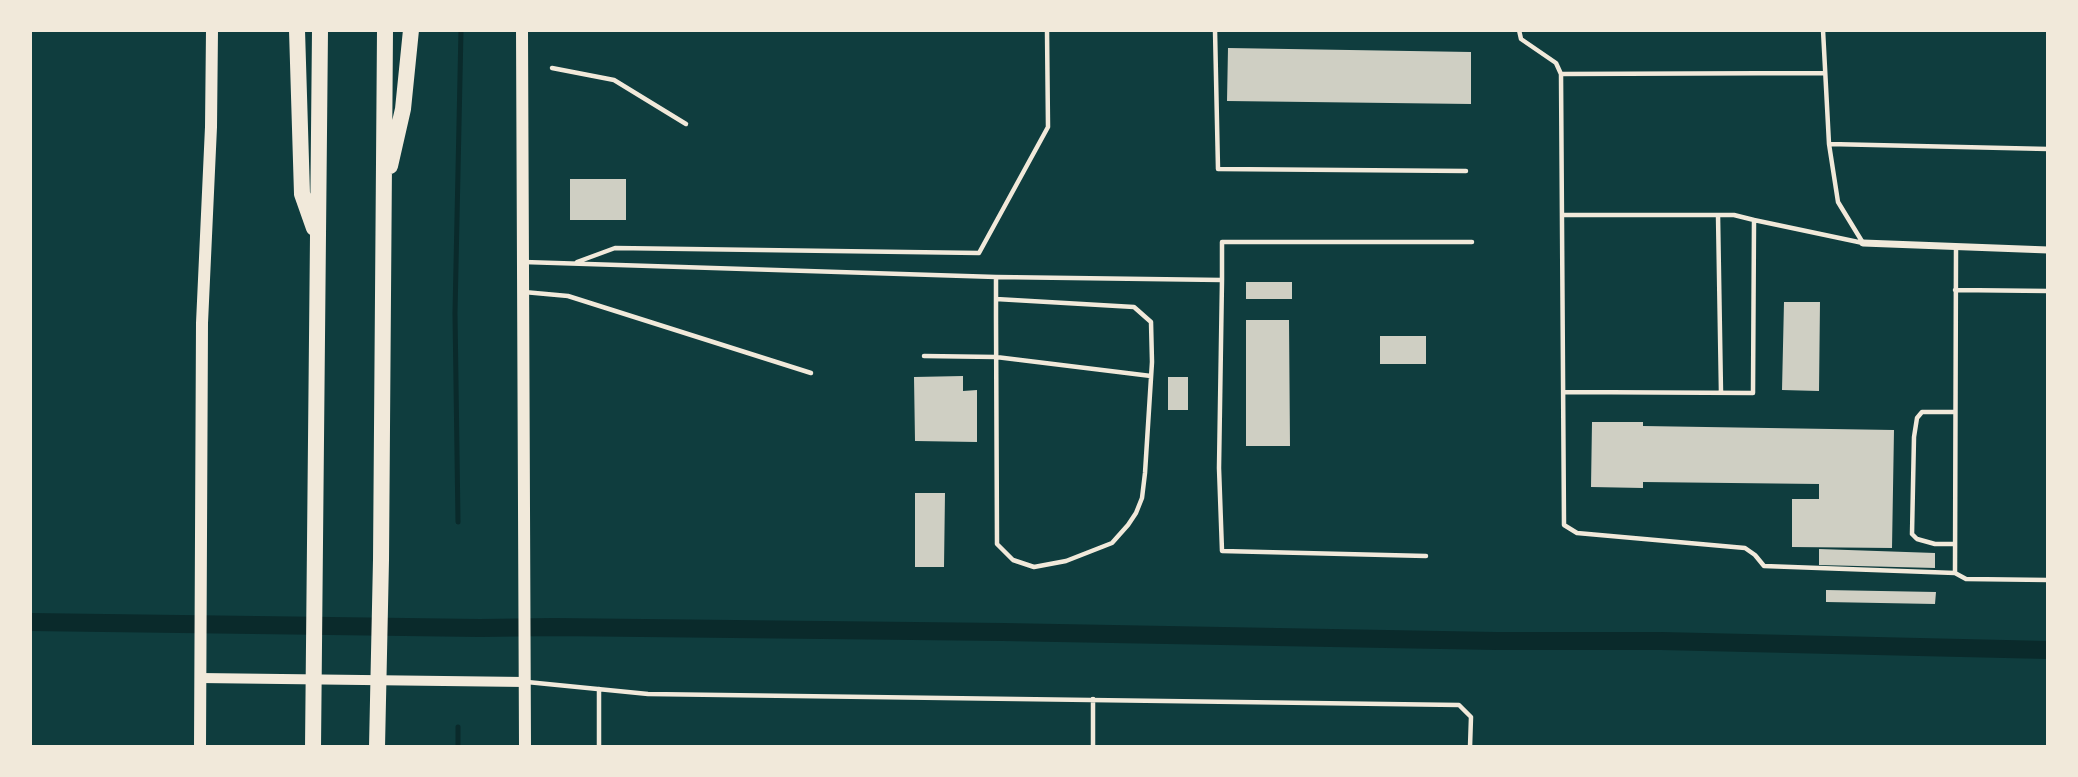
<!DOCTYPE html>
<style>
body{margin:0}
#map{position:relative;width:2078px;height:777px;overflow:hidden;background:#0f3d3e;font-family:Arial,sans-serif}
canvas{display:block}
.frame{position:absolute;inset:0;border:32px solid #f1e9da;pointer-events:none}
</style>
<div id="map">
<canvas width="2078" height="777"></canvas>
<div class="frame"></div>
</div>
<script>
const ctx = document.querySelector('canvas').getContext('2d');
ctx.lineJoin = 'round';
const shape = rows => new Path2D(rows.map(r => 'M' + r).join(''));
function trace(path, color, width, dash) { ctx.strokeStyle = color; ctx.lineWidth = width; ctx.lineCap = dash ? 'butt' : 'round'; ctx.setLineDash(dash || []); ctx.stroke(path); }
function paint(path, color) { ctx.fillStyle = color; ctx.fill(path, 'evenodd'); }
trace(shape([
 [458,522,455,313,461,30],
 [458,727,458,747]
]), '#0a2a2b', 5);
trace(shape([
 [30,622,480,628,554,627,1003,632,1496,641,1661,641,2048,650]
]), '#0a2a2b', 18);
paint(shape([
 [1228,48,1471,52,1471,104,1227,101],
 [570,179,626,179,626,220,570,220],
 [1246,282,1292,282,1292,299,1246,299],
 [1784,302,1820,302,1819,391,1782,390],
 [1246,320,1289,320,1290,446,1246,446],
 [1380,336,1426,336,1426,364,1380,364],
 [963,376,963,391,977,390,977,442,915,441,914,377],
 [1168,377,1188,377,1188,410,1168,410],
 [1592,422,1643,422,1643,426,1894,430,1892,548,1792,547,1792,499,1819,499,1819,484,1643,482,1643,488,1591,487],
 [915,493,945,493,944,567,915,567],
 [1819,549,1935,553,1935,568,1819,565],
 [1826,590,1936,592,1935,604,1826,602]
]), '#cfcfc3');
trace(shape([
 [1215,30,1218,169,1466,171],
 [1519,30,1521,39,1556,63,1561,74,1564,525,1577,533,1745,548,1755,555,1764,566,1955,573,1966,579,2048,580],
 [1823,30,1829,144,1838,202,1863,243],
 [552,68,614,80,686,124],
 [1561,74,1824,73],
 [1829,144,2048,149],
 [1562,215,1734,215,1754,220,1753,393,1564,392],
 [1718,215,1721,393],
 [1754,220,1863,243],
 [524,262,996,277,1222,280,1219,468,1222,551,1426,556],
 [577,262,615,248,979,253,1048,127,1047,30],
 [996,277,996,317,997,544,1013,560,1034,567,1066,561,1112,543,1128,525,1136,513,1142,498,1145,473,1152,362,1151,322,1134,307,996,299],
 [1222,280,1222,242,1472,242],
 [1955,290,2048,291],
 [524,292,568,296,811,373],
 [924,356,996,357,1151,376],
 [1955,544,1935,544,1917,539,1912,534,1914,437,1917,418,1922,412,1955,412],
 [1955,573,1956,248],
 [527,682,648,694,1459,705,1471,717,1470,747],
 [599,689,599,747],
 [1093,747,1093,699]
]), '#f1e9da', 4.5);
trace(shape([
 [1863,243,2048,250]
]), '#f1e9da', 7);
trace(shape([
 [200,678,525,682]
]), '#f1e9da', 10);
trace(shape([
 [522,30,525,747],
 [200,747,202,323,211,127,212,30]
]), '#f1e9da', 12);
trace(shape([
 [297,30,302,194,314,228],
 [390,166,403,109,411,30],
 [313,747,320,30],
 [377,747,381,560,385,30]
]), '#f1e9da', 16);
</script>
